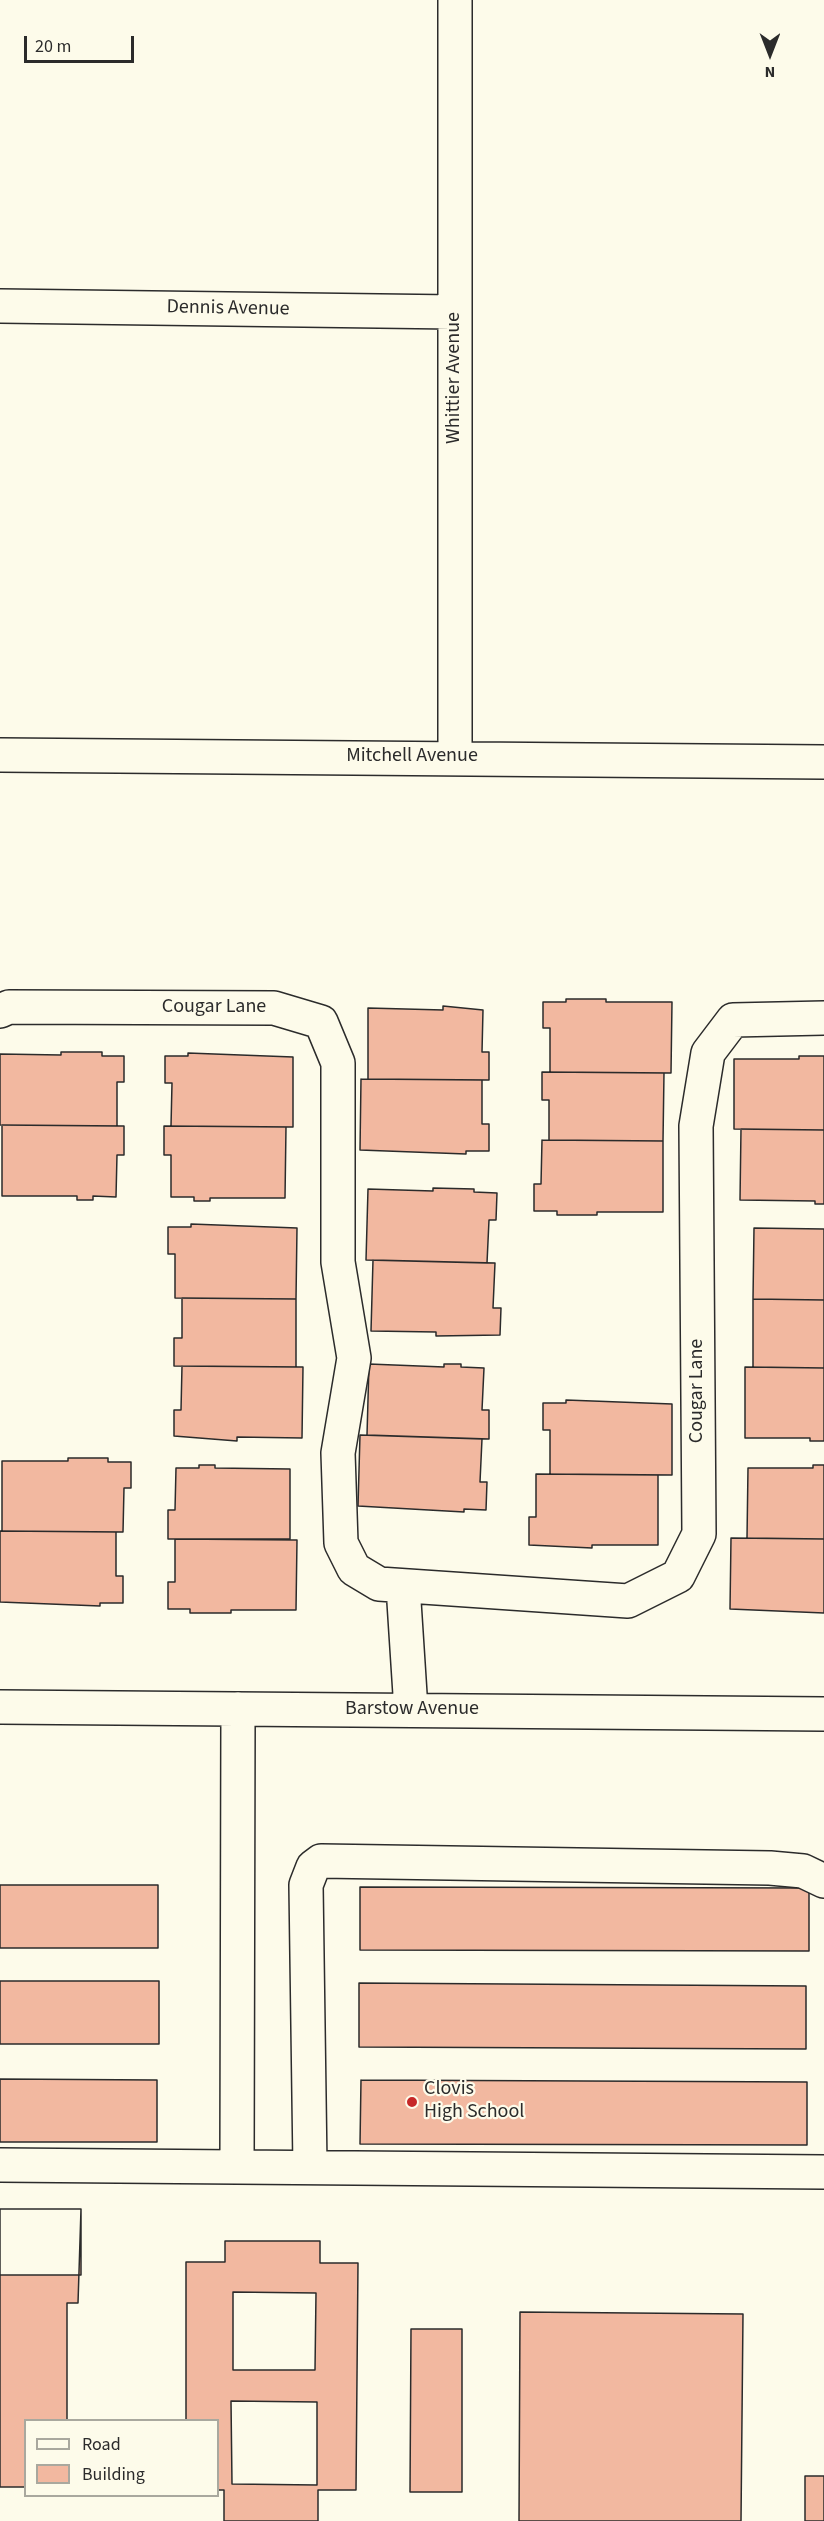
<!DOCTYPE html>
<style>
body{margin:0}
#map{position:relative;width:824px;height:2521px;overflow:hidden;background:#fdfbea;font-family:"Source Sans 3",sans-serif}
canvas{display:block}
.legend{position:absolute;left:24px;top:2419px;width:195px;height:78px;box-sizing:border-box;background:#fdfbea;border:2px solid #a9a89e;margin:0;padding:8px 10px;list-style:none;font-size:18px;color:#2b2b2b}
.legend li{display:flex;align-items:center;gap:12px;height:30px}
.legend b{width:30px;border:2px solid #a9a89e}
.north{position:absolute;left:740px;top:24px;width:60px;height:60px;-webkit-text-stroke:4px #fdfbea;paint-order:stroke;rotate:180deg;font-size:16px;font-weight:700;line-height:24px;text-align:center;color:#2b2b2b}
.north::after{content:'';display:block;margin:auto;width:21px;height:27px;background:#2b2b2b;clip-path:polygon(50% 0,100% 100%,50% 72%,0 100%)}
.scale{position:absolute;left:24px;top:36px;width:110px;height:27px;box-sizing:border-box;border:3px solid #2b2b2b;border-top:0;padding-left:8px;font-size:18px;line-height:21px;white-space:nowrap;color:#2b2b2b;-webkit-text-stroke:4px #fdfbea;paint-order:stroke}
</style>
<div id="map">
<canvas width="824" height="2521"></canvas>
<ul class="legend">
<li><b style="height:8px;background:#fdfbea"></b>Road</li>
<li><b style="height:16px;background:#f2b8a0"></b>Building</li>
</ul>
<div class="north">N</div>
<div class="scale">20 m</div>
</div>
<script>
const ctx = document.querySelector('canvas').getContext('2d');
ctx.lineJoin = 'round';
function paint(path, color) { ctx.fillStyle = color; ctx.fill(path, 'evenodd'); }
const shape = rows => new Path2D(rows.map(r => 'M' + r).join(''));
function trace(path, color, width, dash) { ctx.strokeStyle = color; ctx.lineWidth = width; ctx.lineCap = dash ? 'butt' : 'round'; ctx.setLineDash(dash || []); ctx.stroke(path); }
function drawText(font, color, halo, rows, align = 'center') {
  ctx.font = font + ' "Source Sans 3",sans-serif'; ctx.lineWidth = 4.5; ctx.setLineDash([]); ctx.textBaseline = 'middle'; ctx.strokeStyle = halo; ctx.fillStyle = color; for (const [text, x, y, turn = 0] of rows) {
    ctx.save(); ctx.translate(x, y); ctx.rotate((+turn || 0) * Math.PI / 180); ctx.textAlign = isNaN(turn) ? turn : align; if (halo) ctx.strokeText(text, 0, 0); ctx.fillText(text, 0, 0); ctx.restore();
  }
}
const building = shape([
 [566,999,606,999,606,1002,672,1002,671,1073,550,1072,550,1028,543,1028,543,1002,566,1002,566,999],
 [443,1006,483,1010,482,1052,489,1052,489,1080,368,1079,368,1008,443,1010,443,1006],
 [61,1052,102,1052,102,1056,124,1056,124,1082,117,1082,117,1126,0,1125,0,1054,61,1055,61,1052],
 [188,1053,293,1057,293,1127,171,1126,172,1083,165,1083,165,1056,188,1056,188,1053],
 [799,1056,824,1056,824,1130,734,1129,734,1059,799,1059,799,1056],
 [542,1072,664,1073,663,1141,549,1140,549,1100,542,1100,542,1072],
 [361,1079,482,1080,482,1124,489,1124,489,1151,466,1151,466,1154,360,1150,361,1079],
 [2,1125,124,1126,124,1155,117,1155,116,1197,93,1196,93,1200,77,1200,77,1196,2,1196,2,1125],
 [164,1126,286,1127,285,1198,210,1198,210,1201,194,1201,194,1197,171,1197,171,1155,164,1155,164,1126],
 [741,1129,824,1130,824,1204,815,1204,815,1201,740,1200,741,1129],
 [542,1140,663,1141,663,1212,597,1212,597,1215,557,1215,557,1211,534,1211,534,1184,541,1184,542,1140],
 [433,1188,474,1189,474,1192,497,1193,496,1220,489,1220,487,1263,366,1260,368,1189,433,1191,433,1188],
 [191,1224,297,1228,296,1299,175,1298,175,1254,168,1254,168,1227,191,1227,191,1224],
 [754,1228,824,1229,824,1300,753,1299,754,1228],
 [373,1260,495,1263,493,1308,501,1308,500,1335,436,1336,436,1332,371,1331,373,1260],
 [182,1298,296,1299,296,1367,174,1366,174,1338,182,1338,182,1298],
 [753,1299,824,1300,824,1368,753,1367,753,1299],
 [369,1364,444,1367,444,1364,461,1364,461,1367,484,1368,482,1410,489,1410,489,1439,367,1435,369,1364],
 [182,1366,303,1367,302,1438,237,1437,237,1441,174,1436,174,1410,181,1410,182,1366],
 [745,1367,824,1368,824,1441,810,1441,810,1438,745,1438,745,1367],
 [566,1400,672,1404,672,1475,550,1474,550,1430,543,1430,543,1403,566,1403,566,1400],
 [360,1435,482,1439,480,1482,487,1482,486,1510,464,1509,464,1512,358,1506,360,1435],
 [68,1458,108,1458,108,1462,131,1462,131,1488,124,1488,123,1532,2,1531,2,1461,68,1461,68,1458],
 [199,1465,215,1465,215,1468,290,1469,290,1539,168,1539,168,1510,175,1510,176,1468,199,1468,199,1465],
 [813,1465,824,1465,824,1539,747,1538,748,1468,813,1468,813,1465],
 [536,1474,658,1475,658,1545,592,1545,592,1548,529,1545,529,1517,536,1517,536,1474],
 [0,1531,116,1532,116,1576,123,1576,123,1603,100,1603,100,1606,0,1602,0,1531],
 [731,1538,824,1539,824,1613,730,1609,731,1538],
 [175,1539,297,1540,296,1610,231,1610,231,1613,190,1613,190,1609,168,1609,168,1582,175,1582,175,1539],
 [0,1885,158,1885,158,1948,0,1948,0,1885],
 [360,1887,809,1888,809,1951,360,1950,360,1887],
 [0,1981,159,1981,159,2044,0,2044,0,1981],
 [359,1983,806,1986,806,2049,359,2047,359,1983],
 [0,2079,157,2080,157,2142,0,2142,0,2079],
 [361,2080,807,2082,807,2145,360,2144,361,2080],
 [0,2209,81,2209,78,2303,67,2303,67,2420,26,2420,26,2487,0,2487,0,2209],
 [0,2209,81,2209,81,2275,0,2275,0,2209],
 [225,2241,320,2241,320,2263,358,2263,356,2490,318,2490,318,2521,224,2521,224,2490,218,2490,218,2420,186,2420,186,2262,225,2262,225,2241],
 [233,2292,316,2293,315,2370,233,2370,233,2292],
 [520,2312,743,2314,741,2521,519,2521,520,2312],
 [411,2329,462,2329,462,2492,410,2492,411,2329],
 [231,2401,317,2402,317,2485,232,2484,231,2401],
 [805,2476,824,2476,824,2521,805,2521,805,2476]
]);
paint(building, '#f2b8a0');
trace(building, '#2b2b2b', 1.5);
const minor = shape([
 [455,0,455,757],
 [0,306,455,312],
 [0,755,824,762],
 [0,1011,9,1007,274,1008,321,1022,338,1063,338,1262,354,1358,338,1453,341,1543,354,1569,379,1584,628,1601,678,1576,699,1534,696,1126,708,1053,733,1020,824,1018],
 [403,1586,411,1710],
 [0,1707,824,1714],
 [238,1709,237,2167,824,2172],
 [0,2165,237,2167],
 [310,2167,306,1885,313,1867,321,1861,770,1868,803,1871,824,1881]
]);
trace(minor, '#2b2b2b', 36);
trace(minor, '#fdfbea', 33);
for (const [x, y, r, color] of [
 [412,2102,6,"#c62828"]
]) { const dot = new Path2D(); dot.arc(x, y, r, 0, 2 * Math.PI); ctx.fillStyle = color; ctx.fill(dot); trace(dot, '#fdfbea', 2); }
drawText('20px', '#2b2b2b', '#fdfbea', [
 ["Dennis Avenue",228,309,1],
 ["Whittier Avenue",455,378,-90],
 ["Mitchell Avenue",412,757],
 ["Cougar Lane",214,1008],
 ["Cougar Lane",698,1391,-90],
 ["Barstow Avenue",412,1710]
]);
drawText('20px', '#2b2b2b', '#fdfbea', [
 ["Clovis",424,2090],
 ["High School",424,2113]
], 'left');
</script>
